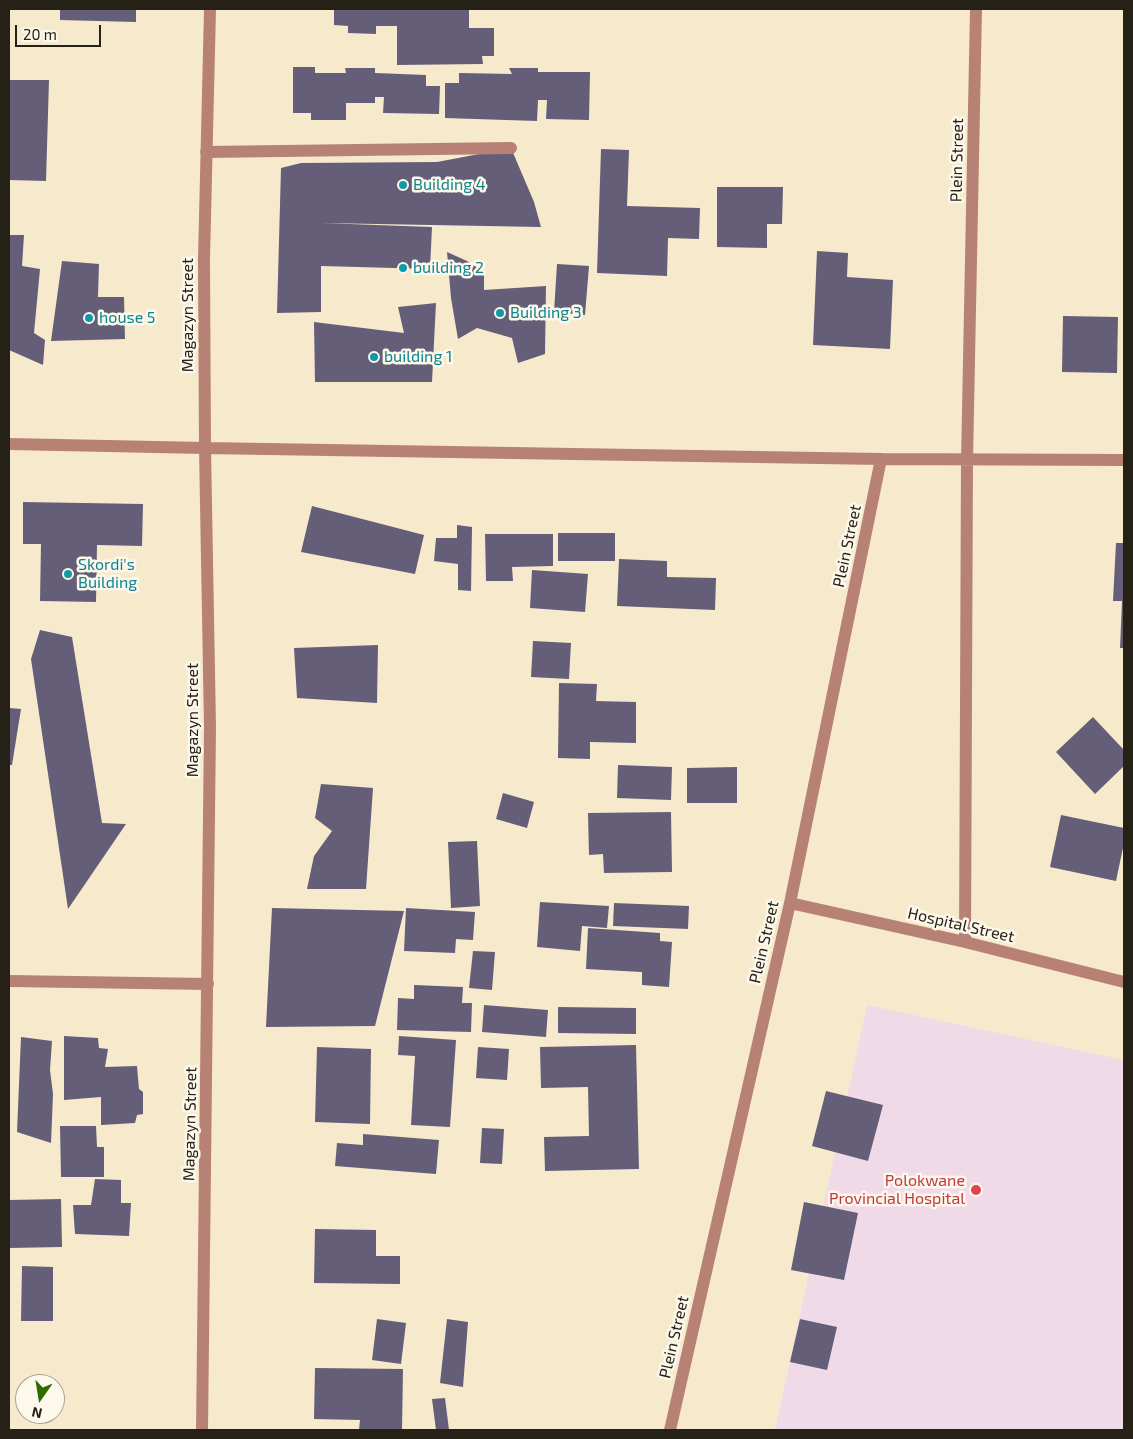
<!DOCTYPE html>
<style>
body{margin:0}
#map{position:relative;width:1133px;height:1439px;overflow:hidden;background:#f7eacc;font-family:"Exo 2",sans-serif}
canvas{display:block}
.frame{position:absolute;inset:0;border:10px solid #262116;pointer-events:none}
.north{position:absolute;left:15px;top:1374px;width:50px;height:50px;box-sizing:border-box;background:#fdf8ec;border:1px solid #a7a296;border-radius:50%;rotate:193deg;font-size:14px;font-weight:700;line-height:20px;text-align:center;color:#262116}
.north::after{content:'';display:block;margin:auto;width:18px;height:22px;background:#2e6c00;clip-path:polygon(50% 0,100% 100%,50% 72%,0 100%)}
.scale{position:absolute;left:15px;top:25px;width:86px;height:22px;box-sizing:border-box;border:2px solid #262116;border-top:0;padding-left:6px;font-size:15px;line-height:18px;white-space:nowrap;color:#262116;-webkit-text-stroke:4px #fdf8ec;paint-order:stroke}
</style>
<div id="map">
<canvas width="1133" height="1439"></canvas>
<div class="frame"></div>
<div class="north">N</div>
<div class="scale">20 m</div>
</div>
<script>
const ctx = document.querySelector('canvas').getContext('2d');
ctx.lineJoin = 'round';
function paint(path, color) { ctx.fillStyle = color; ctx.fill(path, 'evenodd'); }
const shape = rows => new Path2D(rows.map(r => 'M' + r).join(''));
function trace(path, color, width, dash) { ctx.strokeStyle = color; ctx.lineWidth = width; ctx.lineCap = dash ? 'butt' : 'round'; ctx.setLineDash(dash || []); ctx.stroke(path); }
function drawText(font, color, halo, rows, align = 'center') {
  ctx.font = font + ' "Exo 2",sans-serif'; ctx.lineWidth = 5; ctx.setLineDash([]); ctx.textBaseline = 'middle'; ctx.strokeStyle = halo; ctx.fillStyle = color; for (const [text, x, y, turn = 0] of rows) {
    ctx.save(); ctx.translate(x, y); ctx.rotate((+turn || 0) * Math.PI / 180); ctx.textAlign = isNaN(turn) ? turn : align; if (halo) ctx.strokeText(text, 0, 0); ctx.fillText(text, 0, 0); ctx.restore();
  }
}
paint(shape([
 [867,1005,1124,1060,1124,1430,775,1430]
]), '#f1dae7');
paint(shape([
 [60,9,136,9,136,22,60,20],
 [334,9,469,9,469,28,494,28,494,56,482,56,483,64,397,65,397,26,376,26,376,34,348,33,348,26,334,25],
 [293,67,315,67,315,73,346,73,345,68,375,68,375,73,426,75,426,86,440,86,439,114,383,113,384,97,375,97,375,103,346,103,346,120,311,120,311,113,293,113],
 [509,68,538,68,538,72,590,72,589,120,546,119,547,100,538,100,537,121,445,118,445,83,459,83,459,73,512,74],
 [9,80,49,80,46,181,9,180],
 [511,148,534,202,541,227,321,223,432,227,430,269,321,266,321,312,277,313,281,168,301,163,437,162],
 [601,149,629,150,627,206,700,208,699,239,668,238,667,276,597,273],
 [717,187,783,187,782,224,767,224,767,248,717,247],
 [9,235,24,235,22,266,40,269,34,333,45,340,43,365,9,350],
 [817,251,848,253,847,277,893,280,890,349,813,345],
 [447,252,467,261,484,272,484,290,546,286,545,354,518,363,512,338,477,328,458,339,451,298],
 [62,261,99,264,98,297,124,297,125,339,51,341],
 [557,264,589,266,585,315,554,312],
 [436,303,432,382,315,382,314,322,404,333,398,307],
 [1063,316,1118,317,1117,373,1062,372],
 [23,502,143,504,142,546,97,545,96,602,40,601,41,544,23,544],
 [312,506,424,535,415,574,301,552],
 [457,525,472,527,471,591,458,590,458,564,434,561,436,538,457,538],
 [558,533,615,533,615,561,558,561],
 [485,534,553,534,553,566,512,567,513,581,486,581],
 [1116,543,1124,543,1124,648,1120,648,1122,601,1113,601],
 [619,559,667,561,667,577,716,578,715,610,617,606],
 [532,570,588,574,585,612,530,608],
 [40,630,72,637,102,823,126,824,68,909,31,659],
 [533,641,571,643,569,679,531,677],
 [378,645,377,703,297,698,294,648],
 [559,683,597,684,596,701,636,702,636,743,590,742,590,759,558,758],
 [9,708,21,709,12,765,9,765],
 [1093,717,1124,750,1124,766,1095,794,1056,752],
 [618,765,672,767,671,800,617,798],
 [737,767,737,803,687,803,687,768],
 [321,784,373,788,366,889,307,889,314,856,332,831,315,818],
 [503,793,534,802,527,828,496,819],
 [671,812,672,872,604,873,603,854,589,855,588,813],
 [1061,815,1124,828,1124,843,1116,881,1050,867],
 [477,841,480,906,451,908,448,842],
 [540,902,609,906,607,928,582,926,580,951,537,947],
 [614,903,689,906,688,929,613,926],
 [272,908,404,911,375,1026,266,1027],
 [406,908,475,912,473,940,456,939,455,953,404,951],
 [588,928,660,933,660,941,672,942,669,987,642,985,642,972,586,969],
 [473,951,495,952,492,990,469,988],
 [414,985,463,987,462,1003,472,1003,471,1032,397,1030,398,998,414,999],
 [484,1005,548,1010,546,1037,482,1032],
 [558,1007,636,1008,636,1034,558,1033],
 [64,1036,98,1038,99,1048,108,1049,105,1067,137,1066,139,1089,143,1092,143,1114,137,1115,135,1123,101,1125,101,1097,64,1100],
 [399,1036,456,1040,450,1127,411,1125,415,1056,398,1055],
 [21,1037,52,1041,50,1070,53,1094,51,1143,17,1132],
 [636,1045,639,1169,545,1171,544,1137,589,1136,588,1087,541,1088,540,1047],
 [317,1047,371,1049,370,1124,315,1122],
 [478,1047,509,1049,507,1080,476,1078],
 [826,1091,883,1105,868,1161,812,1146],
 [60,1126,96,1126,97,1147,104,1147,104,1177,61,1177],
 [482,1128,504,1129,502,1164,480,1163],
 [363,1134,439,1140,436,1174,335,1166,337,1143,363,1145],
 [95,1179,121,1180,121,1203,131,1203,129,1236,75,1234,73,1205,91,1205],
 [61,1199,62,1247,9,1248,9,1200],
 [804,1202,858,1213,844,1280,791,1270],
 [315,1229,376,1230,376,1256,400,1256,400,1284,314,1283],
 [22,1266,53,1267,53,1321,21,1321],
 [377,1319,406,1323,401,1364,372,1360],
 [447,1319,468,1322,463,1387,440,1383],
 [800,1319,837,1327,827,1370,790,1362],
 [315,1368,403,1369,402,1430,359,1430,360,1420,314,1419],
 [445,1398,449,1430,436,1430,432,1399]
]), '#645e78');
trace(shape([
 [206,152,511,148],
 [9,444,205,448,881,459,1124,460],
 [790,903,965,942,1124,982],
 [965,942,967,460,976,9],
 [9,981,208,984],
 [202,1430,210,727,205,448,204,259,210,9],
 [670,1430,790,903,881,459]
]), '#b78275', 12);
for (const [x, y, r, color] of [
 [403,185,5,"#0f9aa8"],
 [403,268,5,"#0f9aa8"],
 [500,313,5,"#0f9aa8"],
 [89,318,5,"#0f9aa8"],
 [374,357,5,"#0f9aa8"],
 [68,574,5,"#0f9aa8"],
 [976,1190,6,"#e0444e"]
]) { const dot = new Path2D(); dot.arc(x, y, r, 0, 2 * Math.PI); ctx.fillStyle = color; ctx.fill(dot); trace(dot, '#fdf8ec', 2); }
drawText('16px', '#262116', '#fdf8ec', [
 ["Plein Street",957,160,-89],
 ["Magazyn Street",188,315,-90],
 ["Plein Street",847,546,-78],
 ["Magazyn Street",193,720,-90],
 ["Hospital Street",961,925,13],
 ["Plein Street",764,942,-77],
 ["Magazyn Street",190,1124,-89],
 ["Plein Street",674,1337,-77]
]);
drawText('16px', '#0d838f', '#fdf8ec', [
 ["Building 4",413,185],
 ["building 2",413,268],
 ["Building 3",510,313],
 ["house 5",99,318],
 ["building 1",384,357],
 ["Skordi's",78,565],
 ["Building",78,583]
], 'left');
drawText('16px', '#be3a42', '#fdf8ec', [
 ["Polokwane",965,1181],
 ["Provincial Hospital",965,1199]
], 'right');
</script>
